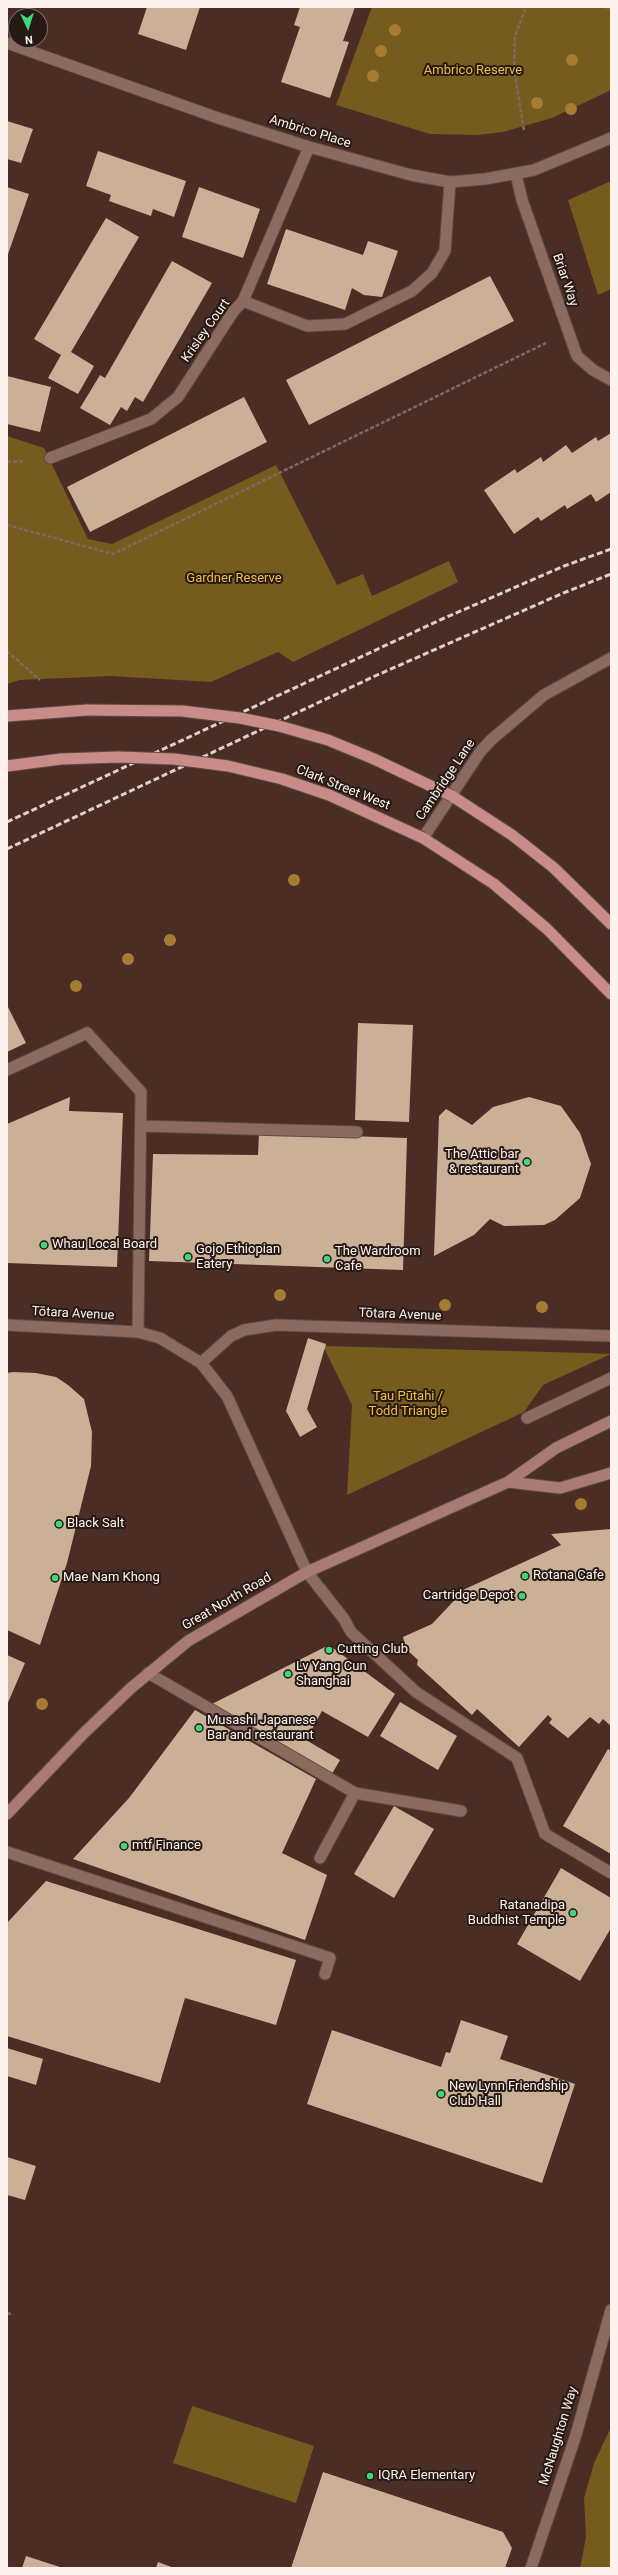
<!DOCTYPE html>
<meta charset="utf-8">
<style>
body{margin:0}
#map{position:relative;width:618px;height:2575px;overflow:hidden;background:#4a2d24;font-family:Roboto,sans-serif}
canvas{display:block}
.frame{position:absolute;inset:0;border:8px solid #fdf2ee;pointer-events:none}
.north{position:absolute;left:8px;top:8px;width:40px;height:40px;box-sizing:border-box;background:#271a15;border:1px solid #7d706c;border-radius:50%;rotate:176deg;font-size:11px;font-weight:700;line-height:16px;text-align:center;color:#fdf2ee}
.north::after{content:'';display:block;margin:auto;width:14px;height:18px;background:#40d77c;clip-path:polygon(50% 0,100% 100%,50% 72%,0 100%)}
</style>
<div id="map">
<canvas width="618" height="2575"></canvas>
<div class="frame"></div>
<div class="north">N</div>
</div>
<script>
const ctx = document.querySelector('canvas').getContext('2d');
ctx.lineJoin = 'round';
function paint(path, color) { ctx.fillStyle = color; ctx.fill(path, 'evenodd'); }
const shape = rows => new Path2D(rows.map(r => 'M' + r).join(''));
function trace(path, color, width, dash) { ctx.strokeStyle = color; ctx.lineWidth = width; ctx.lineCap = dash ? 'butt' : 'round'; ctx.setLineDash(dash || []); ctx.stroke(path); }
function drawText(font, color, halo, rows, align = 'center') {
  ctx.font = font + ' Roboto,sans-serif'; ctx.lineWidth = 4; ctx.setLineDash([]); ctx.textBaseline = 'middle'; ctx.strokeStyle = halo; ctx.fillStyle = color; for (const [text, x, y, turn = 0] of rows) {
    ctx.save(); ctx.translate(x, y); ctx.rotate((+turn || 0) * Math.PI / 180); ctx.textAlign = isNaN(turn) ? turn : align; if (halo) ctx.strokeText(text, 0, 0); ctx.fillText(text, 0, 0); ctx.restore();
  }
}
paint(shape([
 [372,7,611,7,611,90,552,118,503,132,477,135,430,134,336,105],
 [611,181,611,289,598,295,568,200],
 [7,436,44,448,88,539,112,544,276,465,337,585,363,574,372,596,449,561,458,582,293,662,278,652,211,682,111,676,20,680,7,684],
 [323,1346,587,1353,611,1354,543,1385,524,1412,347,1495,352,1405],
 [192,2406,314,2446,296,2503,173,2463],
 [611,2427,611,2568,580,2568,586,2537,584,2498,594,2463]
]), '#755b1e');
paint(shape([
 [147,7,200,7,186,50,138,34],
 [300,7,355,7,343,41,349,42,330,98,281,82,300,27,294,25],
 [7,121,33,129,21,163,7,159],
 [98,151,186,181,174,217,153,209,151,216,109,201,111,195,86,186],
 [7,187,29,194,7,257],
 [199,187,260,209,243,258,182,237],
 [106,218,139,237,71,352,94,366,78,394,48,378,61,355,34,339],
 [286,229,363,255,368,241,398,251,382,297,364,295,352,288,345,310,267,284],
 [172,261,212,283,143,402,135,397,127,411,121,407,110,425,80,408,100,375,105,378],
 [490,276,514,321,309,425,286,380],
 [7,376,51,387,40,432,7,424],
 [244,397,267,442,90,532,67,487],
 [611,433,611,492,596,502,591,494,567,509,565,505,541,521,538,517,514,534,484,490,515,469,517,473,541,457,543,462,566,445,572,453,596,437,598,441],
 [7,1005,26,1043,7,1052],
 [358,1023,413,1025,409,1122,355,1120],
 [70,1097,69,1111,123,1113,117,1267,7,1263,7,1124],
 [529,1097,561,1106,580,1133,591,1164,580,1198,555,1220,544,1225,504,1226,490,1219,474,1235,434,1256,439,1116,446,1109,472,1125,493,1107],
 [259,1133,407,1138,403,1270,149,1261,153,1154,258,1155],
 [308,1338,326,1344,307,1409,317,1427,300,1437,286,1411],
 [13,1372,36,1373,56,1377,68,1385,84,1399,92,1432,91,1466,67,1563,40,1645,7,1630,7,1373],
 [611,1529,611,1726,603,1719,599,1724,590,1717,568,1738,549,1723,552,1719,548,1715,519,1747,477,1709,472,1715,417,1665,418,1660,406,1649,403,1637,432,1624,465,1589,561,1545,551,1534],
 [329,1645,395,1694,368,1737,322,1711,306,1740,340,1760,329,1779,202,1709],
 [7,1655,25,1663,7,1705],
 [400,1702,457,1736,438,1770,380,1736],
 [195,1710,316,1779,282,1853,327,1875,305,1940,73,1859,129,1798],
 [608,1749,611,1751,611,1854,563,1826],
 [394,1806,434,1829,394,1898,354,1874],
 [561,1868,611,1898,611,1928,580,1981,517,1944],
 [46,1881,296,1960,276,2025,185,1998,160,2083,7,2036,7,1923],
 [461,2020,508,2036,500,2059,575,2084,542,2183,307,2104,332,2030,441,2067,446,2052,450,2053],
 [7,2048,43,2059,36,2085,7,2076],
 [7,2157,36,2166,25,2200,7,2195],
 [323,2472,503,2532,512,2548,505,2568,291,2568],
 [26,2556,63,2568,22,2568],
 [158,2562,174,2568,156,2568]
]), '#cbb098');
const service = shape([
 [87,1033,141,1092,138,1332],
 [141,1126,357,1132],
 [307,1572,344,1619,351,1632,416,1692,517,1758,545,1834,611,1873],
 [148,1673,355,1793,461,1811],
 [7,1852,330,1958,325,1974],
 [320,1858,355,1793],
 [531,2568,575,2438,611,2310]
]);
const pedestrian = shape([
 [7,1070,87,1033],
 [527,1418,611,1378]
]);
const minor = shape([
 [7,43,218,118,309,147,411,175,450,182,485,179,534,170,611,138],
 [516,174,522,200,577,356,593,370,611,380],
 [243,301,307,326,345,324,412,291,432,273,445,251,450,182],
 [50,458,151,419,178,397,233,312,243,301,309,147],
 [423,838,480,752,491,740,544,695,611,658],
 [7,1325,138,1332,160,1338,201,1363,227,1396,307,1572],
 [201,1363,231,1336,244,1330,276,1325,611,1336]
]);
const secondary = shape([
 [508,1482,560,1488,611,1473],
 [7,1814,83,1734,131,1688,188,1641,307,1572,508,1482,556,1448,611,1421]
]);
const primary = shape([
 [7,716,87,710],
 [452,796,512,835,554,868,611,924],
 [423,838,494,884,547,929,611,994]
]);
trace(service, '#604a42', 13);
trace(pedestrian, '#604a42', 13);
trace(minor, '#604a42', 13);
trace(secondary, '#604a42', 13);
trace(primary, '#604a42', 13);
trace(shape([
 [606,7,611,9],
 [524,130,514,69,515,36,526,7],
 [7,462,24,461],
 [7,525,113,554,546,343],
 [7,651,40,680],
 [7,2313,13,2315]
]), '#806961', 2.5, [4, 2]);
trace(service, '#8b6a5f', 11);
trace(pedestrian, '#8b6a5f', 11);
trace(minor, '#8b6a5f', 11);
trace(secondary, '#aa7b74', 11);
trace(primary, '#c98c89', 11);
trace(shape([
 [7,822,440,620,564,566,611,549],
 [7,849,375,676,561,594,611,574]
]), '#ded0cb', 3, [6, 3]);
const primaryBridge = shape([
 [87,710,182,711,240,718,279,726,328,740,374,759,452,796],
 [7,766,61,759,118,757,174,759,228,766,282,779,329,795,423,838]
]);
trace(primaryBridge, '#604a42', 13, []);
trace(primaryBridge, '#c98c89', 11);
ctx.fillStyle = '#a67c33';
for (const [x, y] of [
 [395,30],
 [381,51],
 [572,60],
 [373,76],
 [537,103],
 [571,109],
 [294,880],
 [170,940],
 [128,959],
 [76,986],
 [280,1295],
 [445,1305],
 [542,1307],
 [581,1504],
 [42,1704]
]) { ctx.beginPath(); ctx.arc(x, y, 6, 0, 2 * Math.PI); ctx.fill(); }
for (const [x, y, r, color] of [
 [527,1162,4,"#40d77c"],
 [44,1245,4,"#40d77c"],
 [188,1257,4,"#40d77c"],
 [327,1259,4,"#40d77c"],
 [59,1524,4,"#40d77c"],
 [525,1576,4,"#40d77c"],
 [55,1578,4,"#40d77c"],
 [522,1596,4,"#40d77c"],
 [329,1650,4,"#40d77c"],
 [288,1674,4,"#40d77c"],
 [199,1728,4,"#40d77c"],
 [124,1846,4,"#40d77c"],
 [573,1913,4,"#40d77c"],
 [441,2094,4,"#40d77c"],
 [370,2476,4,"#40d77c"]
]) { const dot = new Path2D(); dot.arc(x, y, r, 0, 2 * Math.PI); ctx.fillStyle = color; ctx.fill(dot); trace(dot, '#271a15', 1.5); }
drawText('13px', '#f1bd3f', '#271a15', [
 ["Ambrico Reserve",473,71],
 ["Gardner Reserve",234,579],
 ["Tau Pūtahi /",408,1397],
 ["Todd Triangle",408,1412]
]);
drawText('13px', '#fdf2ee', '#271a15', [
 ["Ambrico Place",310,132,17],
 ["Briar Way",565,280,71],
 ["Krisley Court",206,331,-55],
 ["Cambridge Lane",446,780,-56],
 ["Clark Street West",343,788,22],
 ["Tōtara Avenue",73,1314,3],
 ["Tōtara Avenue",400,1315,2],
 ["Great North Road",227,1602,-30],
 ["McNaughton Way",559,2436,-73]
]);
drawText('13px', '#fdf2ee', '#271a15', [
 ["The Attic bar",519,1155,"right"],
 ["& restaurant",519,1170,"right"],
 ["Whau Local Board",52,1245],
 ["Gojo Ethiopian",196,1250],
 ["Eatery",196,1265],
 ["The Wardroom",335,1252],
 ["Cafe",335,1267],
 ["Black Salt",67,1524],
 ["Rotana Cafe",533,1576],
 ["Mae Nam Khong",63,1578],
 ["Cartridge Depot",514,1596,"right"],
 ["Cutting Club",337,1650],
 ["Lv Yang Cun",296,1667],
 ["Shanghai",296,1682],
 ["Musashi Japanese",207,1721],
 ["Bar and restaurant",207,1736],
 ["mtf Finance",132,1846],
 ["Ratanadipa",565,1906,"right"],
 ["Buddhist Temple",565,1921,"right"],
 ["New Lynn Friendship",449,2087],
 ["Club Hall",449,2102],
 ["IQRA Elementary",378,2476]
], 'left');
</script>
